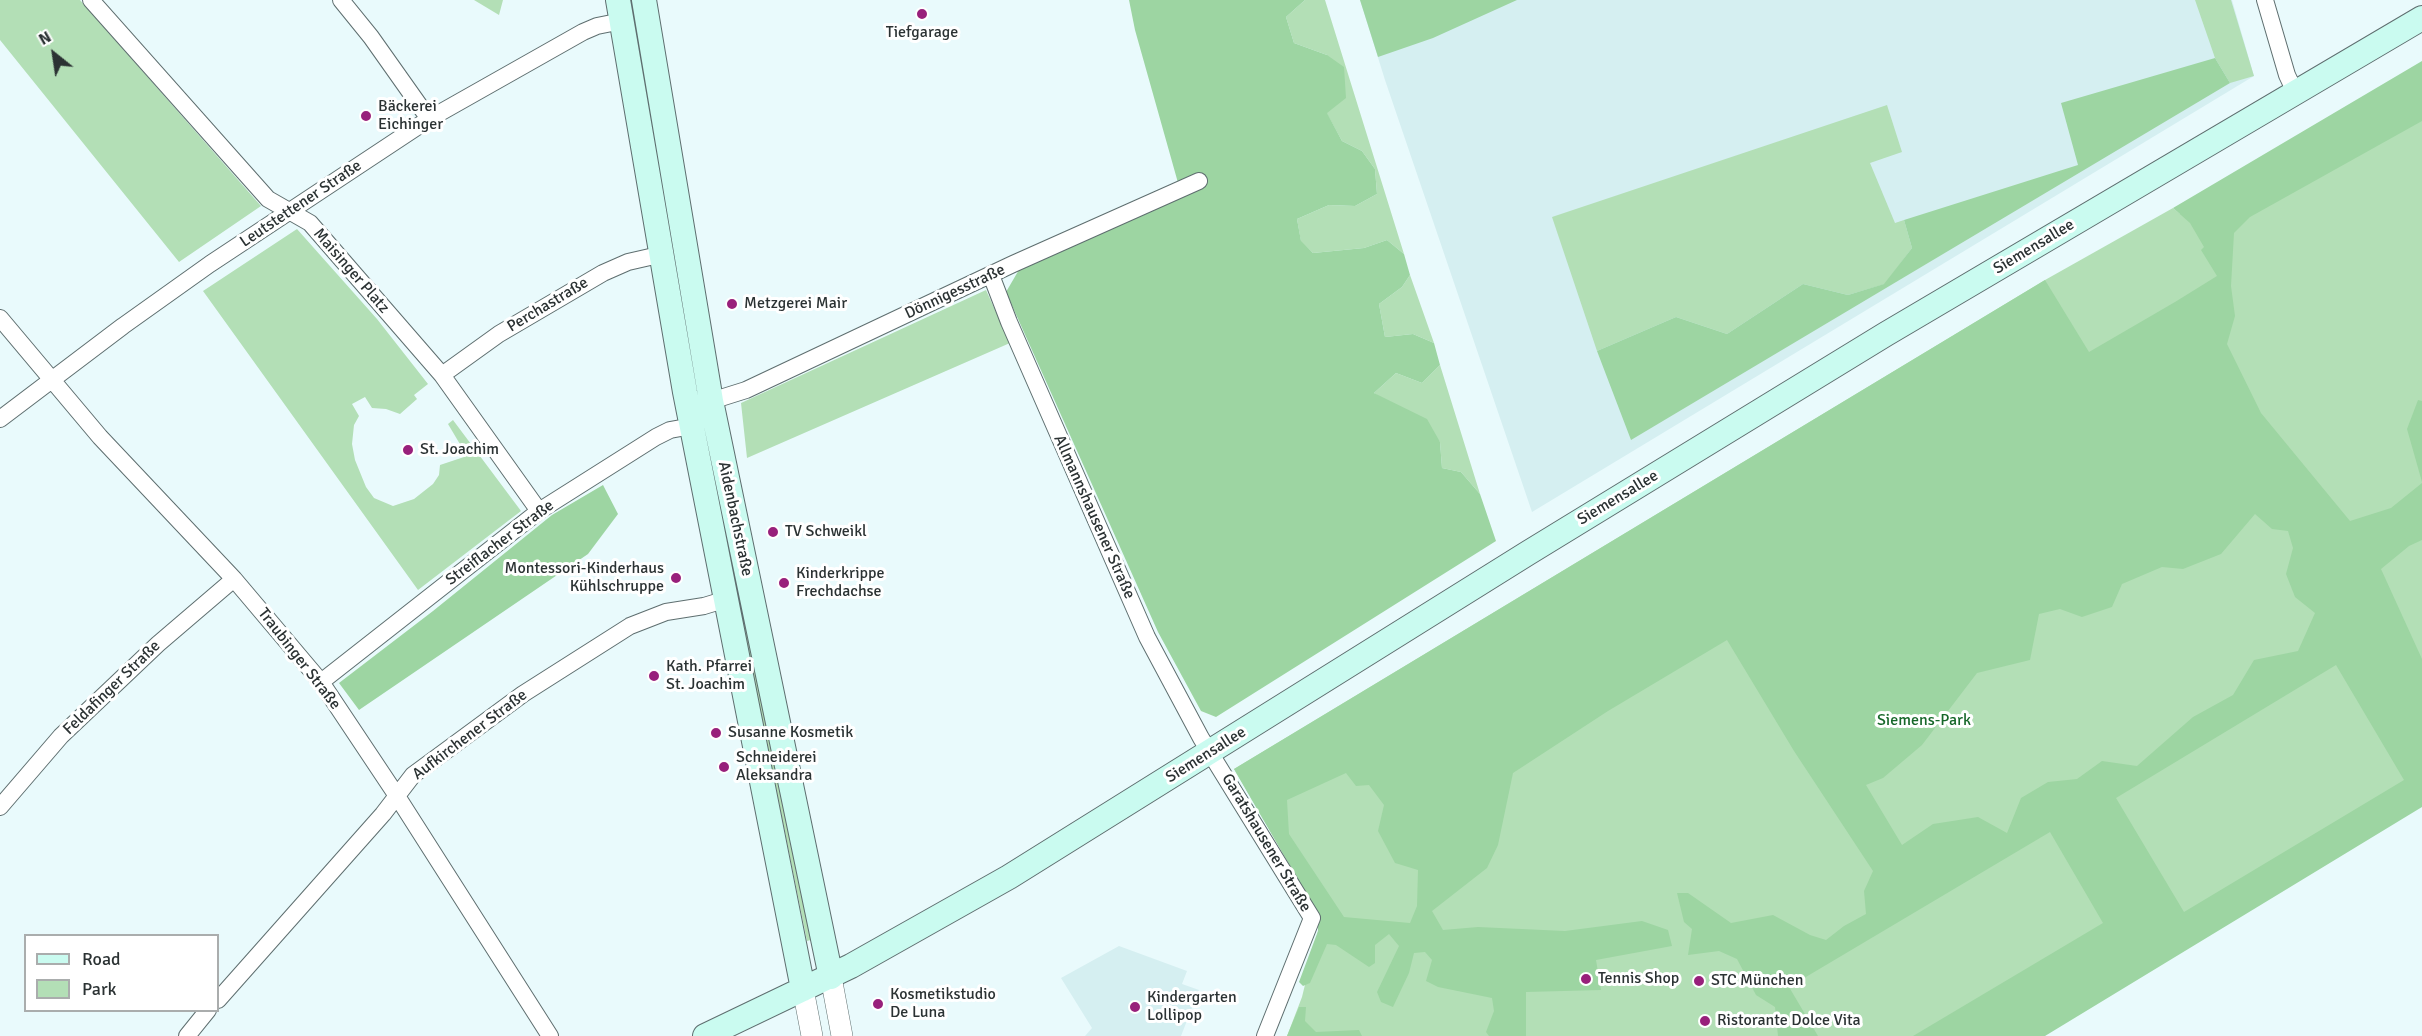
<!DOCTYPE html>
<meta charset="utf-8">
<style>
body{margin:0}
#map{position:relative;width:2422px;height:1036px;overflow:hidden;background:#e9fafc;font-family:Signika,sans-serif}
canvas{display:block}
.legend{position:absolute;left:24px;top:934px;width:195px;height:78px;box-sizing:border-box;background:#fff;border:2px solid #aaadad;margin:0;padding:8px 10px;list-style:none;font-size:18px;color:#2b3233}
.legend li{display:flex;align-items:center;gap:12px;height:30px}
.legend b{width:30px;border:2px solid #aaadad}
.north{position:absolute;left:24px;top:24px;width:60px;height:60px;-webkit-text-stroke:4px #fff;paint-order:stroke;rotate:330deg;font-size:16px;font-weight:700;line-height:24px;text-align:center;color:#2b3233}
.north::after{content:'';display:block;margin:auto;width:21px;height:27px;background:#2b3233;clip-path:polygon(50% 0,100% 100%,50% 72%,0 100%)}
</style>
<div id="map">
<canvas width="2422" height="1036"></canvas>
<ul class="legend">
<li><b style="height:8px;background:#cafbf0"></b>Road</li>
<li><b style="height:16px;background:#b3dfb6"></b>Park</li>
</ul>
<div class="north">N</div>
</div>
<script>
const ctx = document.querySelector('canvas').getContext('2d');
ctx.lineJoin = 'round';
function paint(path, color) { ctx.fillStyle = color; ctx.fill(path, 'evenodd'); }
const shape = rows => new Path2D(rows.map(r => 'M' + r).join(''));
function trace(path, color, width, dash) { ctx.strokeStyle = color; ctx.lineWidth = width; ctx.lineCap = dash ? 'butt' : 'round'; ctx.setLineDash(dash || []); ctx.stroke(path); }
function drawText(font, color, halo, rows, align = 'center') {
  ctx.font = font + ' Signika,sans-serif'; ctx.lineWidth = 6; ctx.setLineDash([]); ctx.textBaseline = 'middle'; ctx.strokeStyle = halo; ctx.fillStyle = color; for (const [text, x, y, turn = 0] of rows) {
    ctx.save(); ctx.translate(x, y); ctx.rotate((+turn || 0) * Math.PI / 180); ctx.textAlign = isNaN(turn) ? turn : align; if (halo) ctx.strokeText(text, 0, 0); ctx.fillText(text, 0, 0); ctx.restore();
  }
}
paint(shape([
 [1360,0,2232,0,2254,76,1532,512,1385,80],
 [1119,946,1187,971,1182,984,1199,990,1181,1036,1085,1036,1092,1028,1061,978]
]), '#d5eff1');
paint(shape([
 [0,0,80,0,261,206,179,262,0,40],
 [474,0,503,0,499,15],
 [1305,0,1325,0,1404,254,1387,240,1364,248,1313,253,1301,242,1297,219,1329,205,1355,206,1377,194,1375,169,1362,151,1342,141,1326,112,1327,55,1294,43,1286,17],
 [2195,0,2231,0,2254,76,2230,83,2215,58],
 [2422,88,2422,787,2012,1036,1287,1036,1302,997,1321,919,1234,769,2045,280,2173,208,2180,214],
 [1887,105,1902,152,1870,163,1895,223,1904,220,1912,248,1885,284,1848,295,1803,284,1727,334,1676,317,1597,351,1552,217],
 [297,229,377,319,428,384,414,395,417,399,400,414,386,409,372,408,365,397,352,404,359,416,354,425,352,444,355,460,366,487,374,498,393,506,414,499,433,484,439,475,440,465,467,456,448,424,453,420,521,511,418,590,203,291],
 [1410,275,1434,343,1413,334,1385,337,1379,304,1402,287],
 [986,290,1010,343,747,458,741,403],
 [1440,365,1480,494,1461,472,1442,468,1440,442,1374,393,1396,373,1422,383],
 [726,521,811,940,807,941,722,522]
]), '#b3dfb6');
paint(shape([
 [1129,0,1305,0,1286,17,1294,43,1327,55,1344,67,1346,98,1327,113,1342,141,1362,151,1375,169,1377,194,1355,206,1329,205,1297,219,1301,241,1313,253,1364,248,1387,240,1404,254,1410,275,1402,287,1379,304,1385,337,1413,334,1434,343,1440,365,1422,383,1396,373,1374,393,1427,419,1440,442,1442,468,1461,472,1480,494,1496,541,1216,717,1201,711,1158,632,1006,292,1020,268,1182,197,1135,30],
 [1360,0,1517,0,1433,38,1378,57],
 [2215,58,2230,83,1631,440,1597,351,1676,317,1727,334,1803,284,1848,295,1884,284,1912,248,1904,220,2078,165,2061,103],
 [2422,61,2422,121,2250,217,2234,233,2231,286,2235,316,2227,344,2261,413,2350,521,2391,508,2422,483,2422,540,2409,546,2381,569,2422,659,2422,807,2045,1036,1913,1036,2103,923,2050,832,1789,987,1818,1036,1778,1036,1775,1007,1756,995,1737,959,1719,951,1688,955,1692,929,1684,922,1677,893,1688,893,1731,923,1773,915,1810,935,1826,940,1844,926,1866,914,1864,891,1873,871,1794,751,1727,640,1608,711,1513,773,1498,845,1487,868,1432,911,1443,930,1478,927,1565,931,1642,921,1668,930,1672,946,1596,960,1601,990,1526,992,1526,1036,1489,1036,1486,1032,1494,1011,1492,998,1438,987,1426,981,1432,960,1425,952,1414,953,1409,973,1393,1007,1381,1002,1377,992,1399,946,1389,934,1375,945,1375,963,1369,967,1336,945,1327,944,1310,983,1303,986,1299,982,1318,931,1318,914,1234,769,2045,280,2089,352,2175,302,2217,276,2201,250,2204,247,2190,223,2173,208],
 [2255,514,2272,529,2288,531,2293,548,2286,574,2295,597,2315,613,2298,651,2254,660,2233,695,2193,717,2137,766,2102,761,2077,779,2048,782,2021,798,2007,833,1978,817,1933,824,1902,845,1866,785,1883,778,1922,745,1977,673,2030,660,2039,614,2060,609,2082,617,2112,607,2122,584,2162,567,2183,569,2221,554],
 [2336,665,2404,780,2184,912,2116,798],
 [1346,773,1356,786,1369,785,1384,805,1378,831,1395,863,1418,870,1417,906,1410,923,1344,917,1289,834,1287,800],
 [2418,400,2422,401,2422,482,2407,429],
 [603,485,618,514,588,554,359,710,339,683,433,611,552,515],
 [1299,1007,1306,1007,1305,1021,1316,1032,1359,1030,1362,1036,1287,1036]
]), '#9dd5a2');
const minor = shape([
 [91,0,268,199,310,223,442,375,539,511],
 [341,0,371,37,429,119],
 [2265,0,2287,75,2295,92],
 [991,275,1009,322,1147,637,1201,738,1312,918,1265,1036],
 [0,318,100,437,234,579,321,682,395,793,550,1036],
 [442,375,499,334,603,273,628,262,663,254],
 [711,401,746,390,1013,264,1199,181],
 [0,419,123,326,210,264,429,119,583,32,597,26,622,21],
 [321,682,539,511,656,437,670,430,692,426],
 [0,807,61,736,158,644,234,579],
 [218,1000,383,814,413,775,523,694,630,626,666,612,704,606,727,599],
 [187,1036,208,1010]
]);
const tertiary = shape([
 [831,977,842,1036],
 [803,989,812,1036]
]);
const secondary = shape([
 [618,0,685,392,803,989],
 [644,0,711,401,831,977],
 [705,1036,851,966,1009,877,1528,553,1886,334,2422,18]
]);
trace(minor, '#5e6e6f', 18);
trace(tertiary, '#5e6e6f', 22);
trace(secondary, '#5e6e6f', 26);
trace(minor, '#fff', 16);
trace(tertiary, '#fff', 21);
trace(secondary, '#cafbf0', 24);
for (const [x, y, r, color] of [
 [922,14,6,"#98207b"],
 [366,116,6,"#98207b"],
 [732,304,6,"#98207b"],
 [408,450,6,"#98207b"],
 [773,532,6,"#98207b"],
 [676,578,6,"#98207b"],
 [784,583,6,"#98207b"],
 [654,676,6,"#98207b"],
 [716,733,6,"#98207b"],
 [724,767,6,"#98207b"],
 [1586,979,6,"#98207b"],
 [1699,981,6,"#98207b"],
 [878,1004,6,"#98207b"],
 [1135,1007,6,"#98207b"],
 [1705,1021,6,"#98207b"]
]) { const dot = new Path2D(); dot.arc(x, y, r, 0, 2 * Math.PI); ctx.fillStyle = color; ctx.fill(dot); trace(dot, '#fff', 2); }
drawText('16px', '#2b3233', '#fff', [
 ["Tiefgarage",922,33,"center"],
 ["Bäckerei",378,107],
 ["Eichinger",378,125],
 ["Metzgerei Mair",744,304],
 ["St. Joachim",420,450],
 ["TV Schweikl",785,532],
 ["Montessori-Kinderhaus",664,569,"right"],
 ["Kühlschruppe",664,587,"right"],
 ["Kinderkrippe",796,574],
 ["Frechdachse",796,592],
 ["Kath. Pfarrei",666,667],
 ["St. Joachim",666,685],
 ["Susanne Kosmetik",728,733],
 ["Schneiderei",736,758],
 ["Aleksandra",736,776],
 ["Tennis Shop",1598,979],
 ["STC München",1711,981],
 ["Kosmetikstudio",890,995],
 ["De Luna",890,1013],
 ["Kindergarten",1147,998],
 ["Lollipop",1147,1016],
 ["Ristorante Dolce Vita",1717,1021]
], 'left');
drawText('16px', '#2b3233', '#fff', [
 ["Leutstettener Straße",301,204,-34],
 ["Siemensallee",2034,247,-31],
 ["Maisinger Platz",351,271,49],
 ["Dönnigesstraße",955,292,-25],
 ["Perchastraße",548,305,-31],
 ["Siemensallee",1618,498,-31],
 ["Allmannshausener Straße",1094,517,66],
 ["Aidenbachstraße",735,519,78],
 ["Streiflacher Straße",500,543,-37],
 ["Traubinger Straße",299,659,52],
 ["Feldafinger Straße",112,688,-44],
 ["Aufkirchener Straße",470,735,-37],
 ["Siemensallee",1206,755,-32],
 ["Garatshausener Straße",1266,843,59]
]);
drawText('16px', '#166729', '#fff', [
 ["Siemens-Park",1924,721]
]);
</script>
